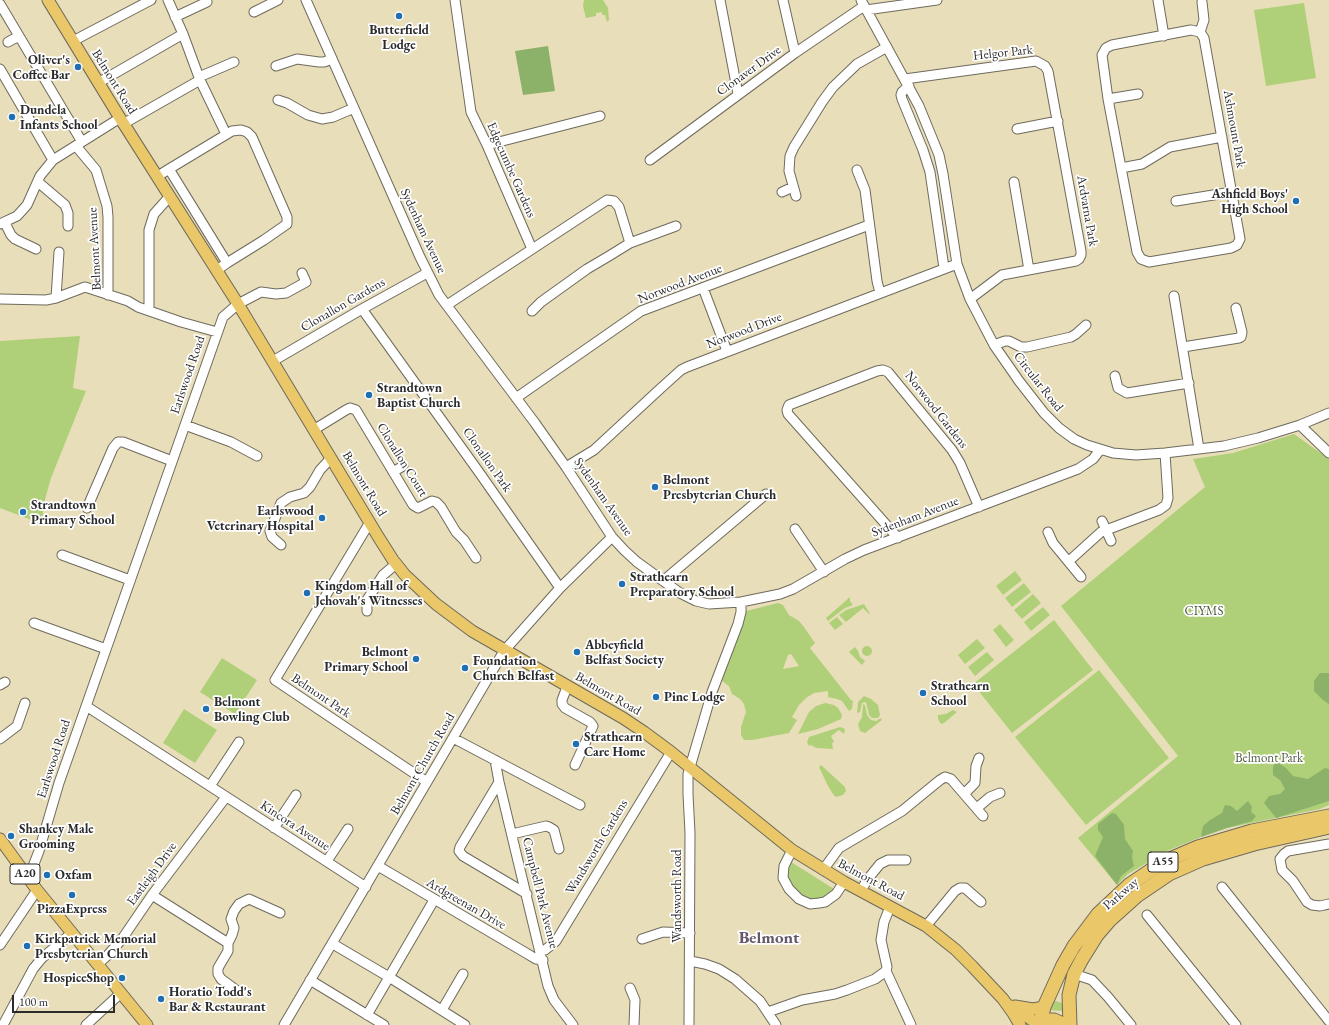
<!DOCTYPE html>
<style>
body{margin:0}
#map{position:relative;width:1329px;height:1025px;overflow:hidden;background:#e9deba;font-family:"EB Garamond",serif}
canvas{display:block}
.scale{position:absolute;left:12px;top:995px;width:103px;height:18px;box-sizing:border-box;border:2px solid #2b2b2b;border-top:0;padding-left:5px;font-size:12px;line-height:14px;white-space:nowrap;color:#2b2b2b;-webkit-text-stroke:3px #fff;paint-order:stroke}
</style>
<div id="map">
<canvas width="1329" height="1025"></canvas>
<div class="scale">100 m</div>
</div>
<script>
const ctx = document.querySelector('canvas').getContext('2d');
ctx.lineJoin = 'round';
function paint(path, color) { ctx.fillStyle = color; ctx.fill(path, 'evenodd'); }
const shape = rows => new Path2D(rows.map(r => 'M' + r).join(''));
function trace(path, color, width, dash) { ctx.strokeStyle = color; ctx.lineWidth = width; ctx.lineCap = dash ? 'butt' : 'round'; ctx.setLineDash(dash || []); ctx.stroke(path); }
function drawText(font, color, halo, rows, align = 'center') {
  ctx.font = font + ' "EB Garamond",serif'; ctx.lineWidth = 3.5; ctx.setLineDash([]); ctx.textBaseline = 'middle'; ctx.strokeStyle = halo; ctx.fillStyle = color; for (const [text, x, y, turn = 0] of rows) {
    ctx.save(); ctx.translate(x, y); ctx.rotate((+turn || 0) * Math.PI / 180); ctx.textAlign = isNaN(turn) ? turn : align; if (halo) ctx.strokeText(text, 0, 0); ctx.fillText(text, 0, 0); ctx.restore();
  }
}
paint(shape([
 [584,0,603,0,608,8,609,20,607,22,605,15,602,15,602,12,596,13,596,16,586,18,583,6],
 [1304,3,1316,78,1266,86,1254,10],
 [80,336,73,388,86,391,51,478,44,503,42,524,0,508,0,341],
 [1294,434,1329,459,1329,805,1320,809,1227,828,1201,837,1167,851,1128,874,1117,885,1078,838,1178,756,1061,606,1205,487,1193,459,1233,453],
 [1015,571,1022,580,1003,595,996,586],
 [1024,583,1031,592,1012,607,1005,598],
 [1033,594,1041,603,1022,619,1014,610],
 [850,597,850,601,853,605,845,608,828,621,826,618],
 [778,603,783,605,789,615,799,621,804,627,815,643,810,648,851,700,853,701,852,709,849,711,842,701,837,699,828,697,828,691,814,693,806,698,799,705,792,717,797,720,789,733,752,740,744,740,741,735,741,727,746,712,744,704,740,699,732,694,729,686,721,680,746,611],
 [791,654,799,666,783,669,788,655],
 [864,604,870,614,869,614,863,608,846,622,839,615,846,610],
 [1043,607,1050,615,1031,631,1024,622],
 [837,617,843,624,835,630,829,623],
 [1054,620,1093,670,1012,733,973,684],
 [1000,624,1014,640,1006,647,993,630],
 [977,639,985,648,965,664,958,655],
 '862 651a5 5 0 1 1 10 0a5 5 0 1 1-10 0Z',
 [855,647,858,651,860,657,865,661,862,665,849,652],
 [987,652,994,660,975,676,968,667],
 [222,658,257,680,235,714,200,692],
 [1099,670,1169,758,1086,825,1015,737],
 [864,696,871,699,878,705,880,715,878,718,872,718,869,715,866,702,862,703,860,712,857,713,858,702],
 [825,703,834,705,838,708,842,715,841,719,818,729,798,734,809,712,816,706],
 [863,704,865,705,867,715,871,720,876,721,881,718,882,720,865,733,860,731,858,724,862,717],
 [184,709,217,730,195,763,163,743],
 [953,710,957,712,944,723,941,724,938,719,938,715,946,714],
 [840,727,845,729,844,734,839,730,831,736,834,742,832,743,833,749,816,748,811,745,809,746,807,742,809,737],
 [821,765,845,787,846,791,843,795,836,797,833,794,828,786,819,767],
 [791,862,834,889,823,898,814,900,807,899,795,891,788,879,789,869],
 [1053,1000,1062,1003,1062,1011,1049,1010]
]), '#afd078');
paint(shape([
 [548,46,555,91,523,95,515,51],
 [1320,673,1329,673,1329,704,1323,700,1314,691,1314,681],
 [1277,762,1286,768,1293,776,1308,779,1325,768,1329,769,1329,801,1276,818,1264,803,1269,796,1280,794,1285,789,1280,780,1273,775,1273,766],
 [1248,801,1252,807,1251,812,1256,816,1252,821,1227,828,1201,837,1203,826,1210,820,1222,813,1225,805,1231,806,1237,811],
 [1112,813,1116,814,1124,825,1125,839,1133,851,1132,857,1134,866,1121,876,1117,885,1095,856,1103,837,1098,830,1098,824]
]), '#8bb268');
const minor = shape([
 [168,0,183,34,200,80,226,134],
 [306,0,420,257,439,295,535,423,566,467,612,537,624,550,637,562,680,593,696,601,709,604,741,602,780,594,793,589,845,559,864,550,1078,469,1093,459,1100,450],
 [455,0,471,112,487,145,532,249],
 [720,0,738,94],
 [783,0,795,53],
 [861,0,919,106,939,155,943,174,957,264,970,299,994,345,1019,381,1044,413,1059,428,1074,439,1087,445,1113,453,1136,455,1165,453,1224,446,1258,438,1300,425,1329,413],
 [1158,0,1164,36],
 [0,4,82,142],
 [866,10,937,0],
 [254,12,278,0],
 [175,17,207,2],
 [1191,30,1200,32,1204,38,1240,239,1237,245,1231,248,1149,262,1141,259,1137,252,1108,99,1102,55,1106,48,1112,45,1191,30],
 [1200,32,1204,20,1202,2],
 [73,41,151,0],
 [8,42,19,36],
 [276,66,297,59,319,62,324,62,332,59],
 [0,69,53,160],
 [199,77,234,62],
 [905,79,1036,61,1045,66,1048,71,1081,251,1081,255,1079,259,1076,261,1002,275,970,299],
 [98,83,183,34],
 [909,86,902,92,901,95,902,99,923,150,930,172,944,268],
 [1108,99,1138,94],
 [278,100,287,103,308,115,322,119,333,117,354,108],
 [123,124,200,80],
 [1017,129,1058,121],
 [487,145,600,116],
 [76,146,96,170,107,206,108,217,108,295],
 [650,160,795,53,864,6],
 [1121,168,1142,164,1170,147,1222,137],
 [169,169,232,131,241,130,247,132,252,137,287,217,287,224,264,240,227,263],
 [857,170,865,190,877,281,880,293],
 [158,176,169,169,227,263,217,270],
 [38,182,65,205,68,213,68,226],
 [1014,182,1029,270],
 [782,192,793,187],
 [796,196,789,171,790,156,794,147,822,102,833,87,857,64,887,47],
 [1176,201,1232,192],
 [5,223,11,235,15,239,36,249],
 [0,224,17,216,27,205,40,176,53,160,120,118],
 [703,288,727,351],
 [1174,296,1199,449],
 [56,298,59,252],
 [0,299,46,300,56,298,85,287,128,301,138,307,181,322,217,332],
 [447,305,607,200,614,201,619,207,630,243],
 [362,309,481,475,560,588],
 [149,310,149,230,154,214,170,196],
 [532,311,541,302,587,269,609,256,630,243,676,226],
 [994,345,1005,341,1009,341,1021,347,1027,347,1071,337,1076,334,1086,325],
 [1183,347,1239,338,1241,337,1242,332,1236,308],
 [273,361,362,309,427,273],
 [1115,376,1118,388,1127,393,1189,383],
 [516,398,641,311,869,225],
 [185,425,231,442,257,456],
 [1300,425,1329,453],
 [315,429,346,410,350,408,356,410,413,505,418,508,432,501,436,502,441,507,456,532,464,540,476,558],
 [566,467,594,450,661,388,681,370,687,367,957,264],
 [393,472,403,466],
 [87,508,113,448,118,442,123,442,172,461],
 [1102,521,1111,541],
 [370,522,275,680,427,782],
 [795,529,824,572],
 [1048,532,1053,543,1081,577],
 [898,538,788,414,787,410,789,405,877,371,883,370,888,372,952,450,960,463,979,507],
 [281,545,272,537,270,531,281,503,290,497,304,493,310,487,320,470,331,458],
 [62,555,130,580],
 [1069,561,1101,532,1159,510,1166,505,1168,498,1165,453],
 [663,581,766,494],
 [367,611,367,600,383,575,396,564],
 [34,623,106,649],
 [0,685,5,682],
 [567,687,562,700,562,704,565,708,590,722,593,726,575,765],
 [86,706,366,887],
 [453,738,580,805],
 [0,739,17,726,25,703],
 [495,760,499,782,548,986,554,1000,573,1025],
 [499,782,460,847,459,851,463,856,527,894],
 [210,786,239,742],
 [964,794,975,783,976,766,979,758],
 [977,808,990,797,1000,793],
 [274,828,296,795],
 [512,834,546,826,549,827,554,830,559,849],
 [1329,844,1288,851,1284,854,1280,859,1282,870,1293,881,1307,902,1312,905,1320,906,1329,904],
 [792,850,784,866,783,878,789,889,799,899,810,904,819,903,825,902,836,894,844,882],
 [327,861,348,829],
 [378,866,526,953,536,959,543,960],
 [823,870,839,848,902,811,940,780,945,777,951,779,983,816],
 [27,877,32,869,39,851,59,783,223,317,238,304,261,292,276,294,286,293,306,282,302,273],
 [1222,887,1329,1021],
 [861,891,867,880,880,864,888,860,906,860],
 [152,895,228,943],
 [890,907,884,922,881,940,887,967,886,971,911,1025],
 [1147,915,1236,1025],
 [926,926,955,891,960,888,965,888,981,902],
 [642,939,663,932,690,933],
 [333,944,389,977,465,1025],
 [0,945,37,890],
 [541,951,545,950,556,941,671,752],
 [690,961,705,964,719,969,735,979,760,1001,776,1025],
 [98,964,107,956,122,939,152,895,226,797],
 [1074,974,1092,980,1108,997,1131,1025],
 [310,980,384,1025],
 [630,988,635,1000,634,1025],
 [236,990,221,979,218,974,218,968,228,951,228,943,232,935,234,928,231,919,234,911,239,904,249,899,280,913],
 [442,1010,463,974],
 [768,1012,802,1000,835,994,847,990,875,979,886,971],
 [367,1015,434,900],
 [3,1025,33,969,42,958,72,933],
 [86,1025,121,993],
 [284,1025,504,651,560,588,612,537],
 [689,1025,690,833,688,794,688,774,712,692,738,624,741,612,741,602]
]);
const major = shape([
 [48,0,120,118,238,304,379,538,393,560,405,575,436,604,472,631,623,718,644,732,671,752,792,850,844,882,926,926,956,950,972,966,1003,999,1013,1013,1020,1025],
 [0,839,37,890,147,1025],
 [1011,1006,1038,1024],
 [1015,1006,1033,1009,1044,1007]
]);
const highway = shape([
 [1040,1022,1044,1007,1063,965,1074,946,1098,914,1129,885,1163,862,1198,847,1252,831,1329,816],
 [1038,1025,1040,1022,1046,1020,1054,1020,1065,1025],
 [1070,1025,1069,995,1074,974,1082,959,1097,935,1109,921,1138,895,1169,874,1203,859,1254,844,1329,827]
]);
trace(minor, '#6e6a5d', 11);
trace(major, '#6e6a5d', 13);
trace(highway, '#6e6a5d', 15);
trace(minor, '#fff', 9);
trace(major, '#eac769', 11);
trace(highway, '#eac769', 13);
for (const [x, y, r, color] of [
 [399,16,4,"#1f6fb2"],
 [78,67,4,"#1f6fb2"],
 [12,117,4,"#1f6fb2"],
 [1296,201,4,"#1f6fb2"],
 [369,395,4,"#1f6fb2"],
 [655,487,4,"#1f6fb2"],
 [23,512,4,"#1f6fb2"],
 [322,518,4,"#1f6fb2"],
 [622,584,4,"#1f6fb2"],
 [307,593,4,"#1f6fb2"],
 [577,652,4,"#1f6fb2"],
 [416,659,4,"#1f6fb2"],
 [465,668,4,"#1f6fb2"],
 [923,693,4,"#1f6fb2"],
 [656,697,4,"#1f6fb2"],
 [206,709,4,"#1f6fb2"],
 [576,744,4,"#1f6fb2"],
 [11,836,4,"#1f6fb2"],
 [47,875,4,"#1f6fb2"],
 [72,895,4,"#1f6fb2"],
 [27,946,4,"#1f6fb2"],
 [122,978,4,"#1f6fb2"],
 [161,999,4,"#1f6fb2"]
]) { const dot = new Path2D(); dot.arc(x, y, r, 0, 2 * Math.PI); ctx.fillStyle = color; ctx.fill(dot); trace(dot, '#fff', 1.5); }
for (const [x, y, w] of [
 [1163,862,30],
 [25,874,30]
]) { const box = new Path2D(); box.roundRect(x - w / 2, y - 10, w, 20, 3); ctx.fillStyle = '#fff'; ctx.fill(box); trace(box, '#2b2b2b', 1); }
drawText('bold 12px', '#2b2b2b', null, [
 ["A55",1163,862],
 ["A20",25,874]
]);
drawText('bold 13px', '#2b2b2b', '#fff', [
 ["Butterfield",399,30,"center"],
 ["Lodge",399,45,"center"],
 ["Oliver's",70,60,"right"],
 ["Coffee Bar",70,75,"right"],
 ["Dundela",20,110],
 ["Infants School",20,125],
 ["Ashfield Boys'",1288,194,"right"],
 ["High School",1288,209,"right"],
 ["Strandtown",377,388],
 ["Baptist Church",377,403],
 ["Belmont",663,480],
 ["Presbyterian Church",663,495],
 ["Strandtown",31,505],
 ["Primary School",31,520],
 ["Earlswood",314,511,"right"],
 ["Veterinary Hospital",314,526,"right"],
 ["Strathearn",630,577],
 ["Preparatory School",630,592],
 ["Kingdom Hall of",315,586],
 ["Jehovah's Witnesses",315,601],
 ["Abbeyfield",585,645],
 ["Belfast Society",585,660],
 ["Belmont",408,652,"right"],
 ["Primary School",408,667,"right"],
 ["Foundation",473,661],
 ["Church Belfast",473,676],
 ["Strathearn",931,686],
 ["School",931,701],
 ["Pine Lodge",664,697],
 ["Belmont",214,702],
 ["Bowling Club",214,717],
 ["Strathearn",584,737],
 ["Care Home",584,752],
 ["Shankey Male",19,829],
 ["Grooming",19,844],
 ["Oxfam",55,875],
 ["PizzaExpress",72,909,"center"],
 ["Kirkpatrick Memorial",35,939],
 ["Presbyterian Church",35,954],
 ["HospiceShop",114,978,"right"],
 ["Horatio Todd's",169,992],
 ["Bar & Restaurant",169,1007]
], 'left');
drawText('13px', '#2b2b2b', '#fff', [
 ["Helgor Park",1003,53,-6],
 ["Clonaver Drive",749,71,-36],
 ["Belmont Road",114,82,58],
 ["Ashmount Park",1234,129,80],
 ["Edgecumbe Gardens",511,170,66],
 ["Ardvarna Park",1087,211,80],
 ["Sydenham Avenue",423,231,65],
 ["Belmont Avenue",95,249,-93],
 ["Norwood Avenue",680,284,-21],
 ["Clonallon Gardens",343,305,-30],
 ["Norwood Drive",744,331,-21],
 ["Earlswood Road",188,375,-71],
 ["Circular Road",1038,382,52],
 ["Norwood Gardens",936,410,52],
 ["Clonallon Court",402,460,58],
 ["Clonallon Park",487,460,55],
 ["Belmont Road",364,484,59],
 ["Sydenham Avenue",603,497,55],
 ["Sydenham Avenue",915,517,-21],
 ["Belmont Road",608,694,30],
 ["Belmont Park",321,696,34],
 ["Earlswood Road",54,759,-72],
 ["Belmont Church Road",423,764,-60],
 ["Kincora Avenue",295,826,33],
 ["Wandsworth Gardens",597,847,-59],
 ["Eastleigh Drive",152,874,-54],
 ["Belmont Road",871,880,28],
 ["Campbell Park Avenue",540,893,76],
 ["Parkway",1121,894,-41],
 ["Wandsworth Road",677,896,-90],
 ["Ardgreenan Drive",466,904,30]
]);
drawText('13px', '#535d42', '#fff', [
 ["CIYMS",1204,611],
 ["Belmont Park",1269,758]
]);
drawText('bold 17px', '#65566a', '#fff', [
 ["Belmont",769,938]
]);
</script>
